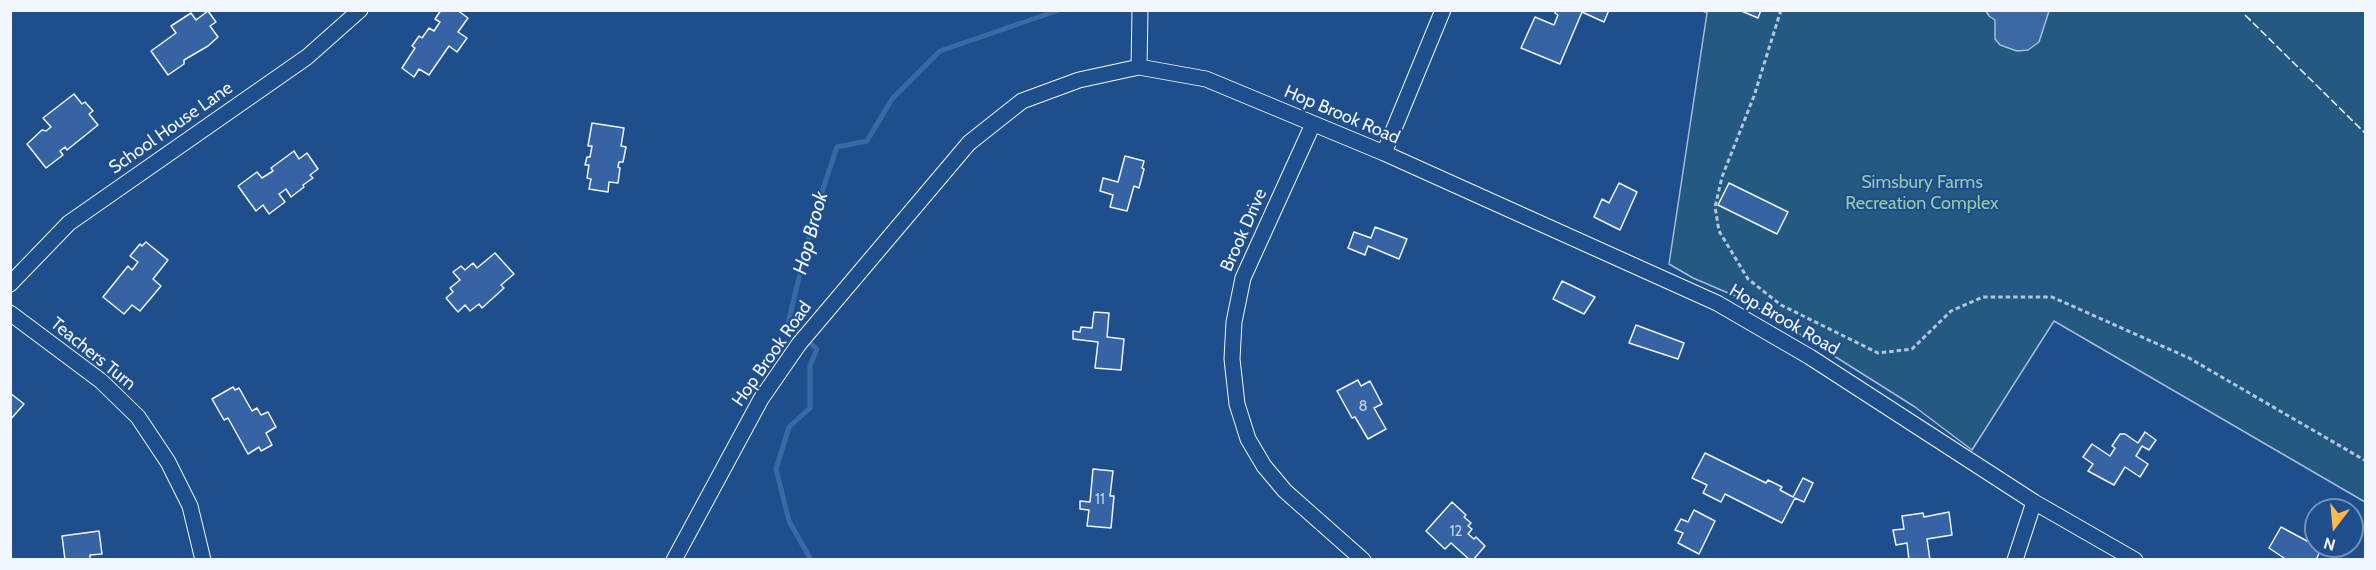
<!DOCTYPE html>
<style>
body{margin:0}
#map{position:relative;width:2376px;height:570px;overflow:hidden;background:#1f4e8c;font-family:Cabin,sans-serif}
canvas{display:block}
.frame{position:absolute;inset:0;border:12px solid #f2f6ff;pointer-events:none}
.north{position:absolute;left:2304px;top:498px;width:60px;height:60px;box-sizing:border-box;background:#1f4e8c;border:2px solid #7391ba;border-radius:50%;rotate:196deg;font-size:16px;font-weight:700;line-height:24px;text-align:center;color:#f2f6ff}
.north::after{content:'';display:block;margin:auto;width:21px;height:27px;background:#ffb74d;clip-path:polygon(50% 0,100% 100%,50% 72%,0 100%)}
</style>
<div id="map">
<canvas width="2376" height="570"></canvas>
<div class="frame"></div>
<div class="north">N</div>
</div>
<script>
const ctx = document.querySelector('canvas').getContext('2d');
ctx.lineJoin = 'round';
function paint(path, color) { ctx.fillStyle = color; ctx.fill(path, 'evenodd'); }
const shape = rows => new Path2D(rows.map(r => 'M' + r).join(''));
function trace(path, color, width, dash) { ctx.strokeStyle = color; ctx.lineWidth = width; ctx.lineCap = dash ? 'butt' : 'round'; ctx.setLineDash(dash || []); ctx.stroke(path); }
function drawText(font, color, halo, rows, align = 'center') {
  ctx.font = font + ' Cabin,sans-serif'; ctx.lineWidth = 4.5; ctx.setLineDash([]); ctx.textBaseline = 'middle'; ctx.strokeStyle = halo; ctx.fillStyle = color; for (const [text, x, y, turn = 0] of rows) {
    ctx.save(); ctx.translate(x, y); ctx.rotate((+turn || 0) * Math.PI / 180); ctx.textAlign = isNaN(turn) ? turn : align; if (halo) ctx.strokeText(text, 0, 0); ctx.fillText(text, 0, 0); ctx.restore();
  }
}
const green = shape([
 [1703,11,2365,11,2365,502,2054,321,1972,450,1915,407,1747,301,1693,278,1669,264,1707,13,1703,11]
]);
paint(green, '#245a82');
trace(green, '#a8bbd7', 1.5);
const water = shape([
 [1986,11,2049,11,2039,42,2028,50,2017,51,2000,45,1995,39,1995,20,1989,16,1986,11]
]);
paint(water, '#3b69a3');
trace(water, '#a8bbd7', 1.5);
trace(shape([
 [811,560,789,521,776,469,789,427,810,408,810,366,817,349,788,323,814,216,837,147,867,141,892,99,940,51,1059,10]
]), '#3b69a3', 5);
const building = shape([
 [441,10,457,10,468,18,458,32,467,38,457,52,449,46,429,75,419,69,414,77,402,68,415,48,412,46,419,36,422,38,429,28,434,31,440,22,435,19,441,10],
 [1556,10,1609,10,1604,22,1582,12,1560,64,1521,48,1535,17,1554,25,1558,15,1555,13,1556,10],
 [1739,10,1761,10,1758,18,1739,10],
 [208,11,216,22,210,26,218,37,208,46,184,60,184,64,168,75,151,51,176,33,171,26,191,13,196,20,208,11],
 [74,94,82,104,85,102,93,111,89,114,98,125,67,150,65,147,60,151,63,155,46,168,27,144,42,130,46,131,51,127,43,118,74,94],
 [592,123,624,128,621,146,626,147,623,162,619,162,618,167,620,168,618,183,609,182,608,192,589,189,591,179,587,178,589,165,585,165,587,157,590,157,592,146,588,146,592,123],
 [294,151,299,159,307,153,318,169,310,175,313,178,303,185,304,187,291,197,286,189,279,194,285,202,269,214,263,205,256,211,238,186,257,172,262,178,273,171,271,168,294,151],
 [1125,156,1144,161,1142,168,1144,169,1139,188,1134,186,1127,211,1110,207,1113,195,1100,191,1103,178,1118,182,1125,156],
 [1619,183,1637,192,1620,230,1594,217,1602,199,1609,203,1619,183],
 [1729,183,1788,212,1777,234,1718,205,1729,183],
 [1375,227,1407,239,1399,259,1368,246,1365,255,1348,248,1354,232,1371,238,1375,227],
 [146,242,168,260,153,279,161,286,140,311,132,305,124,314,103,297,128,266,132,270,138,262,130,256,140,244,142,246,146,242],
 [495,253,514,274,501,285,504,288,482,308,479,304,470,311,465,305,458,312,446,298,453,292,450,288,460,280,453,272,461,266,465,270,473,263,477,268,495,253],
 [1562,281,1595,297,1584,314,1553,299,1562,281],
 [1094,312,1109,313,1107,337,1124,339,1121,370,1095,368,1098,342,1073,339,1073,331,1080,332,1081,327,1092,328,1094,312],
 [1636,325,1684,343,1678,359,1629,343,1636,325],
 [1358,380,1361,386,1370,381,1382,404,1374,408,1386,429,1368,439,1355,417,1352,418,1337,391,1358,380],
 [233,387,235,390,239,388,252,411,257,408,261,415,268,412,276,427,266,433,272,445,261,451,259,447,248,454,228,418,224,420,212,399,233,387],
 [10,393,24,404,10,420,10,393],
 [2145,432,2156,440,2149,450,2142,446,2136,456,2148,464,2140,477,2125,467,2114,485,2088,471,2093,464,2083,457,2092,444,2110,456,2115,448,2112,446,2120,434,2125,434,2138,443,2145,432],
 [1705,453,1766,483,1768,480,1782,487,1780,490,1793,497,1803,478,1813,483,1804,502,1795,498,1782,523,1725,494,1721,502,1703,493,1707,485,1692,478,1705,453],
 [1093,469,1113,471,1110,496,1114,496,1111,528,1087,526,1089,510,1080,509,1080,501,1090,502,1093,469],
 [1452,502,1466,515,1464,517,1471,523,1468,526,1472,529,1468,534,1474,539,1476,537,1485,546,1473,560,1470,560,1451,543,1445,549,1426,531,1452,502],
 [1694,510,1715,521,1699,554,1678,543,1683,533,1675,530,1681,519,1688,522,1694,510],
 [1949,512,1952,535,1927,539,1930,560,1909,560,1907,543,1896,545,1893,530,1904,529,1902,516,1923,513,1924,517,1949,512],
 [2281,527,2307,541,2312,532,2316,534,2316,546,2320,546,2319,548,2321,549,2316,560,2287,560,2269,548,2281,527],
 [99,531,102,554,90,555,90,560,65,560,62,536,99,531]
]);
paint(building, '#3563a3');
trace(building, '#f2f6ff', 1.5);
const street = shape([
 [1139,67,1140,10],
 [1313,124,1243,278,1234,322,1232,359,1237,404,1248,439,1264,466,1285,491,1363,560],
 [1384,153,1443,10],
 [10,284,69,223,307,57,360,10],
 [10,313,101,381,138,417,168,462,190,506,203,560],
 [674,560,761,399,799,344,969,143,1022,101,1079,80,1139,67,1206,79,1384,153,1717,303,1810,357,2034,502,2135,560],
 [2015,560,2034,502]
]);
trace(street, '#f2f6ff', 17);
trace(shape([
 [1781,10,1754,96,1722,177,1715,207,1719,231,1748,279,1781,305,1878,353,1912,349,1951,311,1983,297,2052,297,2189,358,2366,461]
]), '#b3c4dc', 3, [4.5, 3]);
trace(street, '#1f4e8c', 15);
trace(shape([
 [2245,15,2366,134]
]), '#f2f6ff', 1.5, [8, 3]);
drawText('15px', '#c3d1e8', null, [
 ["8",1363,407],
 ["11",1100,500],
 ["12",1456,532]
]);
drawText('18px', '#f2f6ff', '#1f4e8c', [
 ["Hop Brook Road",1342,115,23],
 ["School House Lane",171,128,-35],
 ["Brook Drive",1244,230,-66],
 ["Hop Brook Road",1784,320,30],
 ["Teachers Turn",93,354,39],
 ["Hop Brook Road",772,354,-55]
]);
drawText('18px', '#97c8a6', '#1f4e8c', [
 ["Simsbury Farms",1922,183],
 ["Recreation Complex",1922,204]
]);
drawText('italic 20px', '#f2f6ff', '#1f4e8c', [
 ["Hop Brook",811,233,-75]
]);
</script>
